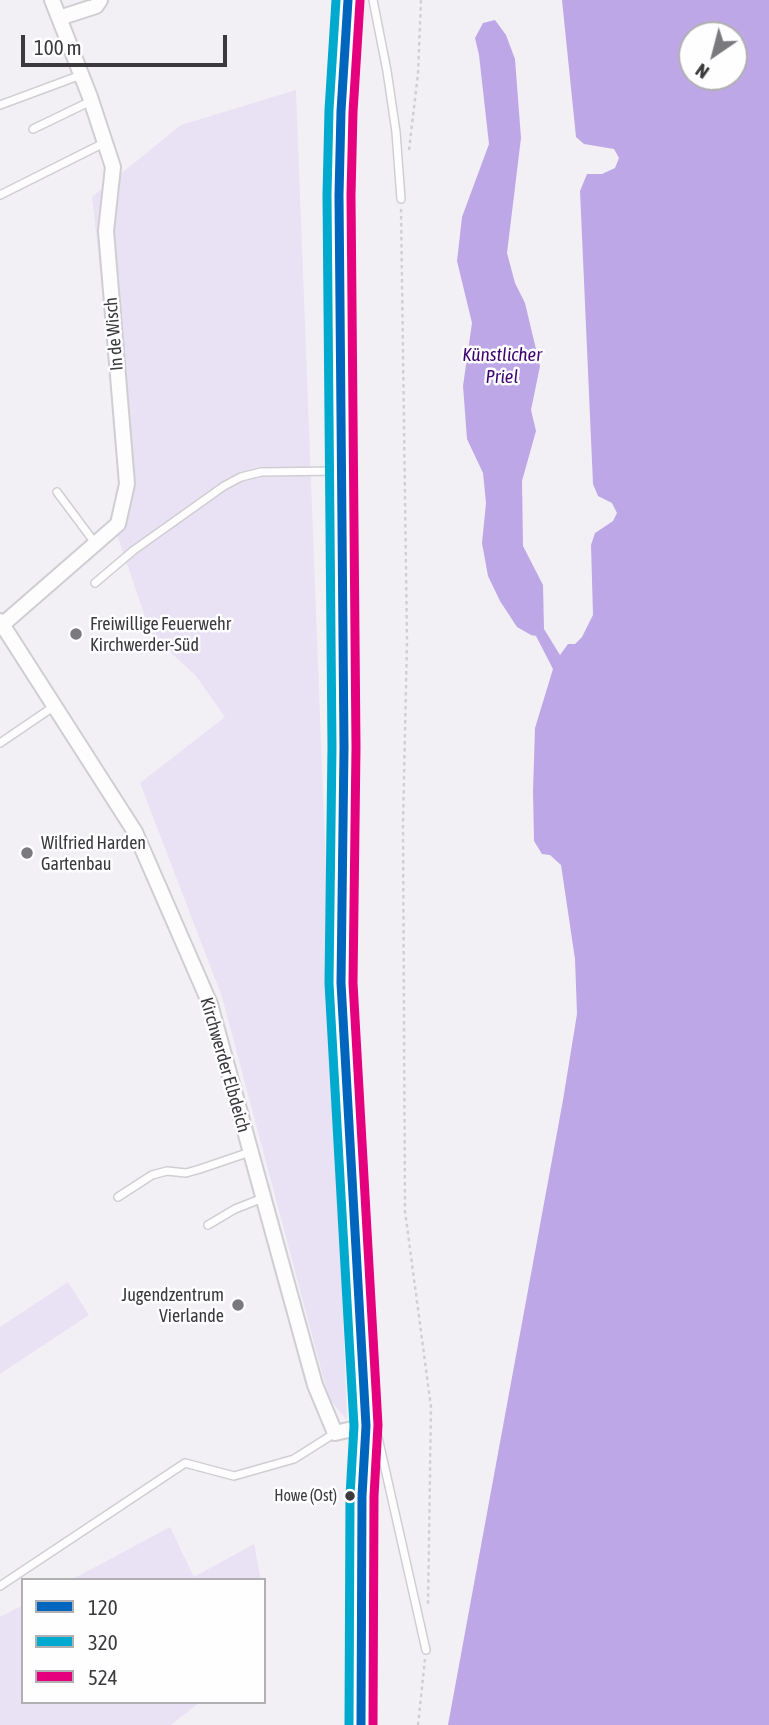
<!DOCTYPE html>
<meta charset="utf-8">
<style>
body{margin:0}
#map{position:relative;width:769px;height:1725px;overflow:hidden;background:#f2f0f5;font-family:"Asap Condensed",sans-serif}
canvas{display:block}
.legend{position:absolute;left:21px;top:1578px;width:245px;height:126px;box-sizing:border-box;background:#fefdff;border:2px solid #b0afb1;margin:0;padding:9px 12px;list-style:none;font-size:21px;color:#3a393c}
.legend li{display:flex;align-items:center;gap:14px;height:35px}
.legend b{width:35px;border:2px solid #b0afb1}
.north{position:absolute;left:678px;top:21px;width:70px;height:70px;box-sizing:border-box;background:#fefdff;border:2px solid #b0afb1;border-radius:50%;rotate:215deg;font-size:19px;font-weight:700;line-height:28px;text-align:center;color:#3a393c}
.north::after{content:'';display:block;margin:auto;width:24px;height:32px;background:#7a797d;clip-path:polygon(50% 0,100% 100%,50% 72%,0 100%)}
.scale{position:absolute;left:21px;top:35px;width:206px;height:32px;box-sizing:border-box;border:4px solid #3a393c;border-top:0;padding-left:9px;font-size:21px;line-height:24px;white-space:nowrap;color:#3a393c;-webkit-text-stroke:5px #fefdff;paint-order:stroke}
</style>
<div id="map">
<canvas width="769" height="1725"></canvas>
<ul class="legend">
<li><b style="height:9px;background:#0065bd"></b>120</li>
<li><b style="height:9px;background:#00a9ce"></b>320</li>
<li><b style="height:9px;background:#e5007d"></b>524</li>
</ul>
<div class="north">N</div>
<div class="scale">100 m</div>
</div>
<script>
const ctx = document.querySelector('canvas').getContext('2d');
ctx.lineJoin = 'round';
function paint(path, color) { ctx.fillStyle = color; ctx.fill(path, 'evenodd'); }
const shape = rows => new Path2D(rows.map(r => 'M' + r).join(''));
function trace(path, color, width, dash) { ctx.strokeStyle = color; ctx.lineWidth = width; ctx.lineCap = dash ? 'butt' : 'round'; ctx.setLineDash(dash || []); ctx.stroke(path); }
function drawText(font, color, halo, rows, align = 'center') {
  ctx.font = font + ' "Asap Condensed",sans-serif'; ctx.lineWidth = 5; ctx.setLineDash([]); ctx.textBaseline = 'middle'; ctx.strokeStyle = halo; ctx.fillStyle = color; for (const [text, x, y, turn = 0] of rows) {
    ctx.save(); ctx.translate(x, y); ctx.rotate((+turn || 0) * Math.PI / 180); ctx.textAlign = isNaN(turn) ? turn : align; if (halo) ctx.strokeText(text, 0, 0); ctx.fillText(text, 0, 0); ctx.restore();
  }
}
paint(shape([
 [296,90,347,1420,329,1399,222,997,140,783,225,717,196,676,151,634,116,532,124,484,92,197,181,125],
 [68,1282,89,1315,0,1374,0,1327],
 [170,1527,194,1577,254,1544,261,1580,71,1580],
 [23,1605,23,1702,200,1702,171,1725,0,1725,0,1617]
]), '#e8e2f4');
paint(shape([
 [562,0,769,0,769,1725,448,1725,563,1100,577,1014,575,959,561,865,550,855,542,854,534,841,533,791,535,728,553,669,536,636,531,635,517,627,500,601,488,576,482,543,486,503,483,473,467,439,463,386,472,323,457,261,462,217,489,144,479,55,475,38,483,23,495,20,506,35,515,59,521,138,507,253,515,283,525,303,540,366,531,410,536,431,522,481,523,546,543,585,544,629,560,655,568,644,575,644,582,637,593,615,591,545,595,533,613,521,617,513,612,503,598,496,593,484,580,191,587,174,602,174,615,168,619,158,614,149,584,144,576,137],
 [692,35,734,35,734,77,692,77]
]), '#bea7e6');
const service = shape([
 [373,0,387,71,396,132,401,199],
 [0,105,81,75],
 [33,129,91,101],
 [0,195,104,143],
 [57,492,95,543],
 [95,583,134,550,224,486,241,477,261,472,339,471],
 [0,743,53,707],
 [118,1197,152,1175,167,1171,186,1173,200,1169,250,1152],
 [208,1225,235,1209,263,1198],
 [368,1427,377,1433,426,1650],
 [0,1586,185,1463,234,1476,294,1459,335,1433]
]);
const minor = shape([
 [59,18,96,6,100,0],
 [0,621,135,832,210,1004,315,1385,335,1433,366,1426],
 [2,625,118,524,127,484,106,231,113,167,90,97,52,0]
]);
const tertiary = shape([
 [348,0,341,111,339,195,344,747,341,983,366,1426,362,1496,361,1725]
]);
trace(service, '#d0ced2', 10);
trace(minor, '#d0ced2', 18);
trace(tertiary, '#d0ced2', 21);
trace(shape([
 [409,150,418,74,421,0],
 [401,209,407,641,403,824,405,1211,431,1407,428,1607],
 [418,1725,425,1659]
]), '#d0d0d1', 2.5, [3.5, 3.5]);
trace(service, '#fdfdfe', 7);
trace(minor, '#fdfdfe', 14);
trace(tertiary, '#fdfdfe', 18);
trace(shape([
 [348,0,341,111,339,195,344,747,341,983,366,1426,362,1496,361,1725]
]), '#0065bd', 9);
trace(shape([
 [336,0,329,110,327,195,332,747,329,983,354,1426,350,1496,349,1725]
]), '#00a9ce', 9);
trace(shape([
 [360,1,353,112,351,195,356,747,353,983,378,1425,374,1496,373,1725]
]), '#e5007d', 9);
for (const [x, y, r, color] of [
 [76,634,7,"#7a797d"],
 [27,853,7,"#7a797d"],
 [238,1305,7,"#7a797d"],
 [350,1496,6,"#3a393c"]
]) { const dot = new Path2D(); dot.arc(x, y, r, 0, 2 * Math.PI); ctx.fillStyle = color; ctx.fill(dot); trace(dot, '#fefdff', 2.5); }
drawText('16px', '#3a393c', '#fefdff', [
 ["Howe (Ost)",337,1496]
], 'right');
drawText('18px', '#3a393c', '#fefdff', [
 ["In de Wisch",114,334,-95],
 ["Kirchwerder Elbdeich",225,1065,74]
]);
drawText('18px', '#3a393c', '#fefdff', [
 ["Freiwillige Feuerwehr",90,624],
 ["Kirchwerder-Süd",90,645],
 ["Wilfried Harden",41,843],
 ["Gartenbau",41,864],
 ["Jugendzentrum",224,1295,"right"],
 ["Vierlande",224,1316,"right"]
], 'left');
drawText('italic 19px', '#3d0470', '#fefdff', [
 ["Künstlicher",502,355],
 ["Priel",502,377]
]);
</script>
